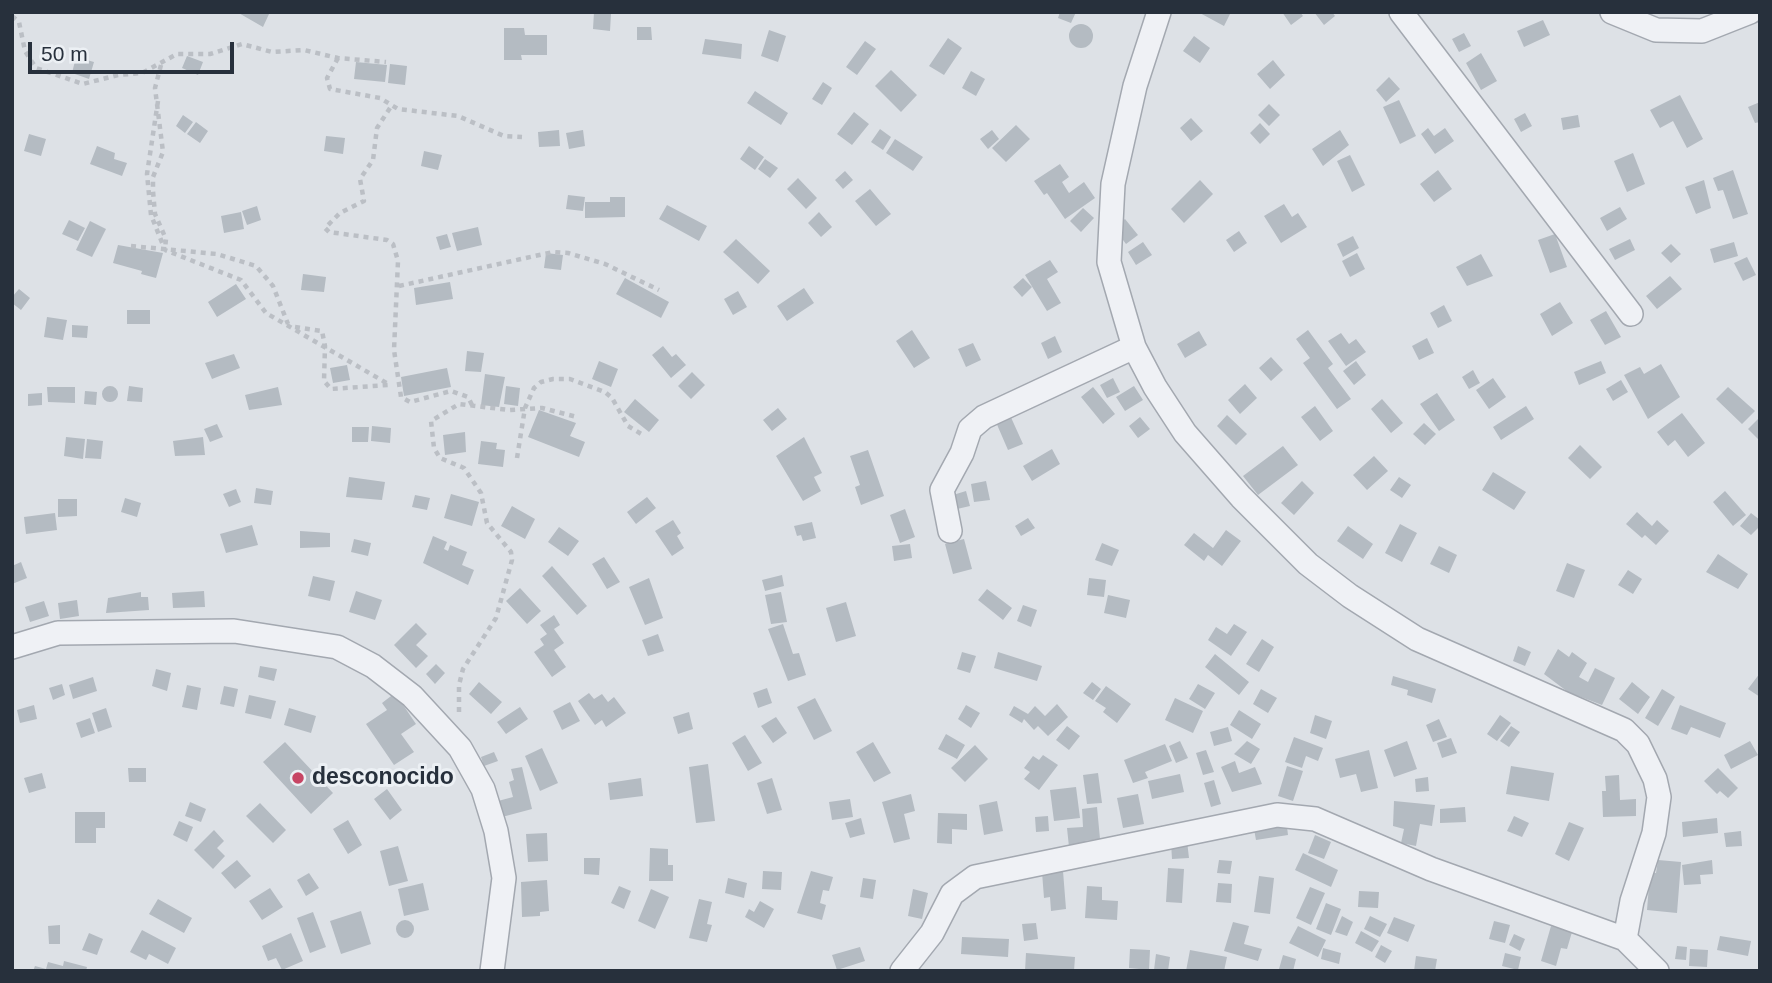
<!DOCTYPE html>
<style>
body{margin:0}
#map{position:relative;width:1772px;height:983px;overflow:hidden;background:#dde1e6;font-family:Arial,sans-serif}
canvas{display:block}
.frame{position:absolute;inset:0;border:14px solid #27303c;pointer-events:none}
.scale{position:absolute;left:28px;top:42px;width:206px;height:32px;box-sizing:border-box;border:4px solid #27303c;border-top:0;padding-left:9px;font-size:21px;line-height:24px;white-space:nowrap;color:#27303c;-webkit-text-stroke:5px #ecf0f4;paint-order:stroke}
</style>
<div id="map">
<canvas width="1772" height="983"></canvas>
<div class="frame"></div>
<div class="scale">50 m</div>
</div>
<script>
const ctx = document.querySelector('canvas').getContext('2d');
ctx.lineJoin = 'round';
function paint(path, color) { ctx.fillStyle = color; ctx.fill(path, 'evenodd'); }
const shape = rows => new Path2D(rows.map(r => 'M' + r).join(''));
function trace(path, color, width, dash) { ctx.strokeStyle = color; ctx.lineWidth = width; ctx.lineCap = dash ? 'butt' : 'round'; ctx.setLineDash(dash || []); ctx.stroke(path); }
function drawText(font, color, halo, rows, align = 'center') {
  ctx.font = font + ' Arial,sans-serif'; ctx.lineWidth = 6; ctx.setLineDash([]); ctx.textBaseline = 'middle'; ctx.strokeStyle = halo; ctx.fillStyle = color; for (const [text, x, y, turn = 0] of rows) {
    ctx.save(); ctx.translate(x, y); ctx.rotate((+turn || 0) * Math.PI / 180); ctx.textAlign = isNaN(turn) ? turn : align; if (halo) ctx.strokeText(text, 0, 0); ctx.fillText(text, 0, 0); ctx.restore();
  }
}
paint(shape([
 [237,12,266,12,269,14,263,27],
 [594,12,611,14,610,31,593,29],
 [1060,12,1076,12,1071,23,1058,18],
 [1198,12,1231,12,1224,26],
 [1282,12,1300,12,1303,16,1291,25],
 [1314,12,1332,12,1335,16,1324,25],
 [1543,20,1550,35,1524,47,1517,31],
 '1069 36a12 12 0 1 1 24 0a12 12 0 1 1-24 0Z',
 [637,27,651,27,652,40,637,40],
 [504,28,524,28,525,35,547,35,547,55,521,55,522,60,504,60],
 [769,30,786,36,778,62,761,56],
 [1464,33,1471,46,1459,52,1452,39],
 [1194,36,1210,48,1200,63,1183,51],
 [948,38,962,48,944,75,929,66],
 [705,39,742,44,741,59,702,54],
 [865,41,876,49,857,75,846,67],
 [1481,53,1497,81,1481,90,1466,63],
 [187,56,203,62,198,75,182,68],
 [76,57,94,62,89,79,72,73],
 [1273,60,1285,75,1270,89,1257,74],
 [356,62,387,65,385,82,354,79],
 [390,64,407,66,405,85,388,83],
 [891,70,917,95,901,112,875,86],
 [971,71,985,79,976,96,962,88],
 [1389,77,1400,89,1386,102,1376,90],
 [823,82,832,88,822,105,812,99],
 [755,91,788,113,781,125,747,103],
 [1680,95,1703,139,1687,148,1673,121,1660,128,1650,110],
 [1399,100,1416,136,1400,144,1383,107],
 [1760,102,1760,122,1755,123,1748,107],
 [1269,104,1280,115,1269,126,1258,115],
 [854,112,869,124,852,145,837,134],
 [1525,113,1532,126,1521,132,1514,119],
 [183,115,193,122,185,133,176,126],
 [1578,115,1580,127,1563,130,1561,118],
 [1191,118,1203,131,1191,141,1180,128],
 [196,122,208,131,200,143,187,134],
 [1260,123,1270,134,1260,144,1250,133],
 [1016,125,1030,139,1006,162,992,148],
 [1428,128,1434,136,1445,128,1454,141,1435,154,1421,134],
 [880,129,891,137,883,150,871,142],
 [559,130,560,146,539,147,538,132],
 [583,130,585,146,569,149,566,133],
 [992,130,999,139,988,149,980,139],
 [1340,130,1349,145,1323,166,1312,149],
 [29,134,46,139,41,156,24,151],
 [326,136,345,138,343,154,324,151],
 [895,139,923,157,913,171,886,153],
 [97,146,115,153,114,159,127,163,122,176,90,164],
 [749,146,764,157,755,170,740,159],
 [424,151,442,155,438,170,421,166],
 [1633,153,1645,184,1627,192,1614,161],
 [1350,155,1365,185,1352,192,1337,161],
 [765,159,778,168,770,178,758,169],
 [1060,164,1069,177,1062,182,1069,193,1084,182,1095,198,1065,219,1047,193,1044,195,1034,181],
 [1438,170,1452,189,1434,202,1420,184],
 [1733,170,1748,214,1733,219,1723,190,1718,191,1713,178],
 [845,171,853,180,843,189,835,180],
 [798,178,817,198,806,209,787,189],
 [1200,180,1213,194,1184,223,1171,209],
 [1704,180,1711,208,1696,214,1685,187],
 [870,189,891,214,876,226,855,201],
 [568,195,585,197,583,211,566,209],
 [610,197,625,197,625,217,585,218,585,202,610,202],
 [1284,204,1292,217,1298,213,1307,227,1281,243,1264,216],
 [667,205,707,226,699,241,659,219],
 [257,206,261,220,247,225,242,211],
 [1620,207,1627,219,1607,231,1600,218],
 [1083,208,1094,218,1081,232,1070,221],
 [241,212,244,229,224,233,221,216],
 [819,212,832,227,821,237,808,223],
 [1125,219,1138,235,1126,244,1114,228],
 [69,220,85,228,78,241,62,234],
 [90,221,106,229,92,257,76,250],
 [478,227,482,245,457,251,452,233],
 [1239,231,1247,243,1234,252,1226,240],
 [447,234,451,247,440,250,436,237],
 [1555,234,1567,267,1550,273,1538,240],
 [1353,236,1359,248,1343,257,1337,244],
 [736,239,770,271,758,284,723,252],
 [1630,239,1635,250,1615,260,1609,249],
 [1143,242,1152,255,1136,265,1128,252],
 [1734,242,1738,256,1714,263,1710,249],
 [1671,244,1681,254,1671,263,1661,253],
 [118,245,163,253,156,278,141,274,142,271,113,263],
 [546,253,563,255,561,270,544,268],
 [1357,253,1365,269,1350,277,1342,261],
 [1481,254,1493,276,1467,286,1456,267],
 [1747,257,1756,275,1743,281,1734,263],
 [1050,260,1058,272,1047,279,1061,303,1047,311,1025,275],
 [303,274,326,277,324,292,301,290],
 [1670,276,1682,289,1657,309,1646,296],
 [625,278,669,302,661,318,616,294],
 [1023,278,1032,287,1022,297,1013,287],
 [450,282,453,299,416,305,414,288],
 [236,284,246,299,217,317,208,302],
 [804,288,814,303,787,321,777,306],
 [19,289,30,298,21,310,12,303,12,297],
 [738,291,747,307,733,315,724,299],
 [1560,302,1573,323,1552,336,1540,314],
 [1444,305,1452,321,1438,328,1430,313],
 [127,310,150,310,150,324,127,324],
 [1606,311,1621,337,1605,345,1590,320],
 [47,317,67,320,63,340,44,337],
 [72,325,88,326,87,338,72,337],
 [912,330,930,358,914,368,896,341],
 [1308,330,1333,364,1328,368,1351,399,1337,409,1303,363,1310,358,1296,339],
 [1199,331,1207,345,1185,358,1177,344],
 [1341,333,1349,344,1356,339,1366,352,1346,366,1328,341],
 [1055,336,1062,352,1048,359,1041,343],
 [1427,338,1434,353,1419,360,1412,346],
 [973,343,981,360,966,367,958,349],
 [663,346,672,357,676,354,686,365,671,378,652,355],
 [467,351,484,353,481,372,465,371],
 [234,354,240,368,212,379,205,363],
 [1271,357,1283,370,1271,381,1259,368],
 [599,361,618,369,611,387,592,379],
 [1356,361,1366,375,1354,385,1343,371],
 [1601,361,1606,373,1579,385,1574,372],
 [1661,364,1680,397,1648,419,1624,375,1640,367,1644,374],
 [347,365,350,380,333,383,330,368],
 [447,368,451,387,404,396,401,377],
 [1473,370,1480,383,1469,389,1462,377],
 [692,372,705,385,691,399,678,386],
 [485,374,505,377,499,407,481,405],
 [1113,378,1120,392,1107,398,1100,385],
 [1493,378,1506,397,1489,409,1476,390],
 [1621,380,1628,392,1613,401,1606,389],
 [1245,384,1257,398,1240,414,1228,400],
 '102 394a8 8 0 1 1 16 0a8 8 0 1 1-16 0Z',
 [129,386,143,388,142,402,127,401],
 [506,386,520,388,518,406,504,404],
 [1134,386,1143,400,1125,411,1116,397],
 [47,387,75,387,75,403,48,402],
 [278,387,282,405,249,410,245,395],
 [1093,387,1115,414,1103,424,1081,397],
 [1728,387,1755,411,1742,424,1716,399],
 [85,391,97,392,96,405,84,404],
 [42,393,42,405,28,406,28,394],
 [1437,393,1455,420,1439,431,1420,404],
 [635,399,659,420,649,432,624,412],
 [1382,399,1403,423,1391,433,1371,409],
 [1315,406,1333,431,1320,441,1301,417],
 [1526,406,1534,419,1501,440,1493,427],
 [778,408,787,419,772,431,763,420],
 [539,410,576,423,570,436,585,442,579,457,528,437],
 [1009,413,1023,444,1008,450,995,420],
 [1682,413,1705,443,1688,457,1675,440,1668,446,1657,432],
 [1227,415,1247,434,1236,445,1217,426],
 [1140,417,1150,429,1138,438,1129,426],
 [1760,417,1760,441,1748,429],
 [1424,423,1436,434,1425,445,1413,434],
 [217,424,223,437,210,442,204,429],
 [372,426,391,428,390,443,371,441],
 [352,427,369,427,368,442,352,442],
 [465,432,466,452,445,455,443,435],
 [66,437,85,439,83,459,64,456],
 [203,437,205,455,175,456,173,441],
 [804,437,822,473,814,477,821,491,803,501,776,456],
 [87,439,103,441,101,459,85,458],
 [481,441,497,443,496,449,505,450,503,467,478,464],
 [1580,445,1602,467,1590,479,1568,458],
 [1283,446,1298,465,1258,495,1243,476],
 [1052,449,1060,464,1032,481,1023,466],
 [868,450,884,496,861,505,855,487,860,485,850,456],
 [1374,456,1388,471,1367,490,1353,475],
 [1493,472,1526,492,1514,510,1482,490],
 [349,477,385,482,382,500,346,497],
 [1399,477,1411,485,1402,498,1390,490],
 [986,481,990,500,974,502,971,484],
 [1302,481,1314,493,1294,515,1281,503],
 [256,488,273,491,271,505,254,503],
 [236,489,241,502,229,507,223,494],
 [966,491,970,506,957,509,953,495],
 [1725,491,1746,515,1733,526,1713,502],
 [451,494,479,502,472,526,444,518],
 [415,495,430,498,427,510,412,507],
 [647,497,656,508,636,524,627,512],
 [125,498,141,503,137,517,121,512],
 [58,499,77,499,77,516,58,517],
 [512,506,535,519,525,539,501,526],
 [905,509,915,537,900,543,890,515],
 [1637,512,1652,526,1657,520,1669,531,1656,545,1645,535,1642,538,1626,524],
 [55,513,57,530,26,534,24,517],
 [1751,513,1760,520,1760,526,1751,535,1740,526],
 [1028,518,1035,528,1021,536,1015,526],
 [673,520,681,533,677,536,684,548,672,556,655,531],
 [812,522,816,538,803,541,801,535,797,536,794,526],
 [1400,524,1417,533,1402,562,1385,553],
 [252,525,258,545,226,553,220,534],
 [1348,526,1373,544,1363,559,1337,541],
 [559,527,579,541,568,556,548,542],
 [1226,530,1241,541,1222,566,1208,555,1204,561,1184,545,1194,533,1213,548],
 [300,531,330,533,330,547,300,548],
 [433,536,447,542,444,549,448,551,450,545,467,552,462,565,474,570,468,585,423,563],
 [354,539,371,543,368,556,351,552],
 [964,539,972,569,953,574,945,544],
 [1102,543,1119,550,1112,566,1095,560],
 [910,544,912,558,894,561,892,546],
 [1439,546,1457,555,1449,573,1430,564],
 [1718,554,1748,574,1738,589,1706,572],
 [604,557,620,582,607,589,592,564],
 [21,562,27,578,12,584,12,566],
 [1567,563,1585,570,1574,598,1556,591],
 [552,566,587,606,577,615,542,576],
 [1628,570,1642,579,1633,594,1618,585],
 [782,575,784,586,765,591,762,580],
 [313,576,335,581,330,601,308,596],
 [649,578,663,618,645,625,629,587],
 [1089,578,1106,580,1104,597,1087,595],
 [520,588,541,611,527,624,506,601],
 [987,589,1012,608,1003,620,978,600],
 [204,591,205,607,173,608,172,593],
 [356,591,382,600,375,620,349,612],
 [141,592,141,597,148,597,149,610,106,613,108,598],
 [781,592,787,622,771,624,765,595],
 [1108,595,1130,600,1126,618,1104,613],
 [77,600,79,616,60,619,58,603],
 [44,601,49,616,30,622,25,607],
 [846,602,856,636,836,642,826,608],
 [1023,605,1037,610,1031,627,1017,621],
 [554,615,560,625,554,629,564,643,554,650,566,667,552,677,534,652,544,645,540,639,547,634,540,625],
 [416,623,427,634,416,645,428,656,416,668,394,645],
 [783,624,793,654,799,653,806,675,788,681,768,629],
 [1234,624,1247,632,1231,656,1208,640,1216,627,1227,634],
 [658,634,664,651,648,656,642,640],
 [1262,639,1274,647,1259,672,1246,664],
 [1518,646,1531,652,1525,666,1513,661],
 [1558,649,1569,657,1572,652,1587,663,1579,677,1588,682,1595,668,1615,678,1602,705,1568,692,1544,674],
 [962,652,976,656,970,673,957,669],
 [998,652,1042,666,1037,681,994,668],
 [1215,654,1249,682,1239,695,1205,667],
 [436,664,445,673,435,684,426,674],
 [260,666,277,669,274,681,258,677],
 [156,669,171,673,167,691,152,686],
 [1760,673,1760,697,1748,689],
 [1393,676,1436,689,1432,703,1407,695,1408,690,1391,685],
 [93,677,97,691,73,699,69,685],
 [479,682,502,702,491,714,469,694],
 [1092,682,1101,689,1093,700,1083,693],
 [1632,682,1650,697,1638,714,1619,699],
 [62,684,65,695,53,700,49,688],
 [1198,684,1215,693,1205,709,1189,699],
 [187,685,201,688,197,710,182,707],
 [224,686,238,689,234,707,220,704],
 [1106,686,1131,704,1117,723,1103,712,1106,708,1095,701],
 [767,688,772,703,758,708,753,693],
 [1261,689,1277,698,1268,713,1253,704],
 [1662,689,1675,697,1658,726,1645,718],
 [395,693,416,724,401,734,414,752,394,765,366,724,387,710,382,703],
 [589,693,594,699,602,694,608,702,614,697,626,713,606,727,602,720,595,725,578,701],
 [249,695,276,701,271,719,245,713],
 [815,698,832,731,814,740,797,707],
 [1175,698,1203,711,1193,733,1165,720],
 [570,702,580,721,562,730,553,711],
 [1057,704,1068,717,1048,736,1038,726,1034,730,1024,719,1022,723,1009,715,1014,706,1028,714,1035,706,1045,716],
 [34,705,37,719,20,723,17,710],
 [966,705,980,713,971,728,958,719],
 [1680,705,1726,723,1720,738,1691,727,1687,735,1671,729],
 [520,707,528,719,506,734,497,722],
 [106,708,112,727,98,732,92,713],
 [289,708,316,716,311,733,284,725],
 [1239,710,1261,724,1252,739,1230,725],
 [689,712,693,729,678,734,673,717],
 [1315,715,1332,721,1326,739,1310,733],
 [1500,715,1511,723,1497,741,1487,734],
 [776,717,787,733,773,743,761,726],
 [90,718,95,733,81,738,76,723],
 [1439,719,1447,737,1433,742,1426,725],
 [1067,726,1080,736,1069,750,1056,740],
 [1511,726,1520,732,1509,747,1500,741],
 [1228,727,1232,741,1214,746,1210,732],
 [946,734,965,745,957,759,938,749],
 [745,735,762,763,748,771,732,743],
 [1294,737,1323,748,1318,761,1306,756,1302,768,1285,762],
 [1451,738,1457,753,1442,758,1437,743],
 [1180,741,1188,758,1176,763,1169,746],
 [1247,741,1260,749,1251,764,1234,754],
 [1407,741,1417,769,1394,777,1384,750],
 [1750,741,1758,755,1731,769,1724,755],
 [285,742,333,793,311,814,263,762],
 [873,742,891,773,874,782,856,752],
 [1165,744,1172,761,1145,772,1148,778,1133,783,1124,760],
 [975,745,988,759,965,782,951,768],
 [542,748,558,783,540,791,525,756],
 [1206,750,1214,772,1203,775,1196,753],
 [1369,750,1378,788,1361,792,1356,774,1340,778,1335,759],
 [494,752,498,761,484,766,481,757],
 [1043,755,1058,765,1039,790,1024,779,1030,772,1024,768,1033,756,1039,760],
 [1235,761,1239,773,1255,767,1262,784,1232,792,1221,767],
 [708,764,715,821,696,823,689,767],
 [1287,766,1303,771,1293,801,1278,796],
 [1511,766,1554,773,1549,801,1506,794],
 [522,767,532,809,502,817,498,801,513,797,509,782,514,780,511,769],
 [128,768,146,768,146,782,129,782],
 [1718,768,1738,788,1728,798,1720,791,1717,794,1704,781],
 [42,773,46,788,29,793,24,778],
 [1098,773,1102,803,1087,804,1083,775],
 [1180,774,1184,792,1152,799,1148,781],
 [1619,775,1620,800,1636,799,1636,816,1603,817,1602,791,1606,791,1605,776],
 [1428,777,1429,791,1416,792,1415,779],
 [641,778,643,796,610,800,608,783],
 [772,778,782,810,767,814,757,783],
 [1214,780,1221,804,1211,807,1204,783],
 [1076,787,1080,818,1054,821,1050,790],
 [387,789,402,810,390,820,374,799],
 [911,794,915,811,904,814,910,839,894,843,882,802],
 [1138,794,1144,824,1123,828,1117,798],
 [850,799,853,817,832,820,829,802],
 [997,801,1003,831,984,835,979,805],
 [1394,801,1435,805,1432,826,1420,824,1416,846,1401,843,1404,829,1393,826],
 [190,802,206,809,201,822,185,816],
 [260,803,286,830,273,843,246,816],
 [1097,807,1100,839,1085,841,1085,845,1069,847,1067,828,1083,827,1082,809],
 [1465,807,1466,822,1440,823,1440,809],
 [75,812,105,812,105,828,96,828,96,843,75,843],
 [938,813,967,814,967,830,952,829,952,844,937,843],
 [1048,816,1049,831,1036,832,1035,817],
 [1514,816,1529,823,1522,837,1507,831],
 [861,818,865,834,850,838,845,823],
 [1717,818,1718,833,1683,837,1682,822],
 [1286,819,1288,835,1256,840,1253,824],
 [348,820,362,845,348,854,333,829],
 [179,821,193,827,187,842,173,835],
 [1569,822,1584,828,1569,861,1555,854],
 [214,830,224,841,217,848,225,856,213,869,194,850],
 [1741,831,1742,846,1726,847,1724,833],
 [547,833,548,861,528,862,526,834],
 [1315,835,1331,842,1324,859,1308,853],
 [1187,841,1189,858,1172,859,1171,843],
 [398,846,408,881,389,886,380,851],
 [650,848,668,849,668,865,673,865,673,881,649,881],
 [1303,853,1338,870,1331,887,1295,870],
 [584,858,600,858,599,875,584,874],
 [237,860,251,876,235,889,221,873],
 [1219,860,1232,861,1230,874,1217,873],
 [1658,860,1681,862,1677,913,1647,910,1650,873,1656,873],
 [1712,860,1713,874,1700,875,1701,884,1684,885,1682,865],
 [1168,868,1184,869,1182,903,1166,902],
 [763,871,782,872,781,890,762,889],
 [811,871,833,877,829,891,823,890,820,903,826,905,822,920,797,913],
 [1063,871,1066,909,1051,911,1050,897,1044,898,1042,872],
 [309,873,319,888,306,896,297,880],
 [1259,876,1274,878,1270,914,1254,912],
 [728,878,747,883,744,898,725,893],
 [863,878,876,880,873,899,860,897],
 [547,880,549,911,540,912,540,916,522,917,521,882],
 [423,883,429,910,404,916,398,889],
 [1218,883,1232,884,1231,903,1216,902],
 [619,886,631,891,624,909,611,903],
 [1087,886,1102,887,1102,900,1118,901,1117,920,1085,918],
 [1310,887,1325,893,1311,925,1296,918],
 [270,888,283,907,262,920,249,901],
 [651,889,669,897,655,929,638,921],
 [913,889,928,893,922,919,908,916],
 [1359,891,1379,892,1378,908,1358,907],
 [158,899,192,918,184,933,149,914],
 [699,899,712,902,707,924,712,925,707,942,689,938],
 [760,901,774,909,764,928,745,917,749,909,754,912],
 [1326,903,1341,909,1331,935,1316,929],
 [361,911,371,944,341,954,330,921],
 [313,912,326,947,310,953,297,918],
 [1342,916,1353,922,1347,936,1335,932],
 [1370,916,1387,924,1380,937,1364,929],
 [1394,917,1415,925,1408,942,1387,933],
 '396 929a9 9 0 1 1 18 0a9 9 0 1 1-18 0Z',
 [1494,921,1510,925,1505,943,1489,939],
 [1233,922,1249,926,1244,944,1262,949,1258,961,1224,951],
 [1036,923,1038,939,1024,941,1022,924],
 [60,925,60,944,49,944,48,926],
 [1298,926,1326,940,1318,957,1289,943],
 [1551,926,1572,932,1567,949,1561,948,1556,966,1541,961],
 [142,930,176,948,168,964,149,954,146,960,130,952],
 [1361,931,1379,941,1372,952,1355,943],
 [89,933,103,939,97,955,82,950],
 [291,933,303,961,282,970,276,958,268,961,262,946],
 [1514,934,1525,939,1520,951,1509,945],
 [1720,936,1751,941,1748,956,1717,950],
 [962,937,1009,939,1008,957,961,954],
 [1381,945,1392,951,1385,963,1375,957],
 [1677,946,1687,947,1686,960,1675,959],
 [860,947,865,961,837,970,832,955],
 [1323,948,1341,953,1339,964,1321,959],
 [1130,949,1150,950,1149,970,1129,968],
 [1690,949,1708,950,1707,967,1689,966],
 [1190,950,1227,957,1224,971,1186,971],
 [1026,953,1075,957,1074,971,1025,971],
 [1505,953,1521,957,1518,970,1502,966],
 [1156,954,1170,957,1168,971,1154,970],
 [1283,955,1296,959,1293,971,1279,969],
 [1416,956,1437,959,1435,971,1414,971],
 [64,961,87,967,86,971,33,971,35,966,46,969,48,962,63,966]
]), '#b4bbc2');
const street = shape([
 [1159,12,1135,86,1113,184,1109,262,1134,347,1155,387,1185,433,1241,497,1308,564,1350,596,1417,639,1624,730,1638,744,1655,779,1659,797,1654,833,1632,901,1625,939,1657,971],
 [1401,12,1631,314],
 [1612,12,1656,30,1702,31,1750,12],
 [950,531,942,490,962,453,970,429,984,417,1134,347],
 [12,647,58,633,234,631,337,647,373,666,412,696,460,748,483,789,496,831,504,878,492,971],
 [902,971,932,933,952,894,975,877,1277,815,1315,819,1431,869,1625,939]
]);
trace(street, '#a3a8b0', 26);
trace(shape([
 [12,16,19,22,25,51,36,68,83,84,118,75,142,73,177,54,210,54,242,44,272,52,304,50,338,58,386,62],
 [338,58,327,78,330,89,380,98,398,109,458,116,504,136,522,137],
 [161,65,155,88,163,152,153,177,153,191,155,214,166,239,165,249],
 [158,101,147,174,151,215,165,250,241,280,266,313,390,385],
 [390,108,377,128,373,160,360,179,364,201,340,213,325,228,329,232,387,240,393,244,398,261,394,350,401,397,410,402,451,391,468,397,472,405],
 [131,246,217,254,256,266,273,286,288,324],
 [399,286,553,252,568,253,605,264,659,290],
 [295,327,322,331,325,346,324,381,331,389,388,385],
 [517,458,525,408,534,388,541,382,553,379,570,379,605,392,612,398,628,426,643,435],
 [459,712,459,685,463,669,496,618,512,560,511,552,487,523,481,493,464,468,440,458,434,448,431,421,459,404,509,410,542,408,577,417]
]), '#bbbfc5', 4.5, [5, 5]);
trace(street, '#eff1f5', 23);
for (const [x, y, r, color] of [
 [298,778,7,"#c74564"]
]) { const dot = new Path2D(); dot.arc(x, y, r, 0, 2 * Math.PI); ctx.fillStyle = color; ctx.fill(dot); trace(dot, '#ecf0f4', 2.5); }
drawText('bold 23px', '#27303c', '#ecf0f4', [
 ["desconocido",312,778]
], 'left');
</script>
